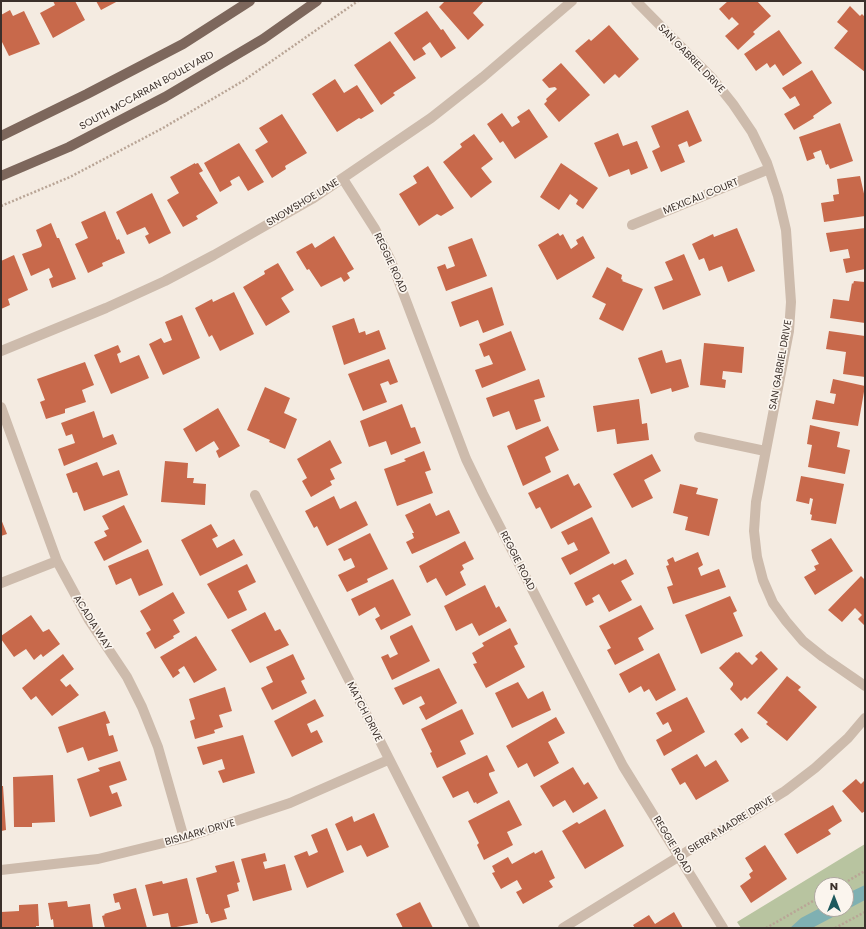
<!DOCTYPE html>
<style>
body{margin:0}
#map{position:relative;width:866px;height:929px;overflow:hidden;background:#f4ebe1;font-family:Poppins,sans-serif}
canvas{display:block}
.frame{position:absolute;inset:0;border:2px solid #3b302b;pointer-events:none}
.north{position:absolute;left:814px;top:877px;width:40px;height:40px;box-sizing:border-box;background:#fbf5ee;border:1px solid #aea6a0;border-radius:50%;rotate:0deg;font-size:11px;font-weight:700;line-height:16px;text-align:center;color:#3b302b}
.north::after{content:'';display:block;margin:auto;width:14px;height:18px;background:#1f5a5e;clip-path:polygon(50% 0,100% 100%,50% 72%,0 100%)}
</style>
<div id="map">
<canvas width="866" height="929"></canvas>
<div class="frame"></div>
<div class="north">N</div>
</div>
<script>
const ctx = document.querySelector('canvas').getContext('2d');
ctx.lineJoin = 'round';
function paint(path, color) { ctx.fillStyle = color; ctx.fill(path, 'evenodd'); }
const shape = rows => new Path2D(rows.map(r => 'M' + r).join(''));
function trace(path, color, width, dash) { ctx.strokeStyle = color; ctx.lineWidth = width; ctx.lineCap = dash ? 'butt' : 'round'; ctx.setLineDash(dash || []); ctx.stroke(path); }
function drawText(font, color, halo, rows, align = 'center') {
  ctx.font = font + ' Poppins,sans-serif'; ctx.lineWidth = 3.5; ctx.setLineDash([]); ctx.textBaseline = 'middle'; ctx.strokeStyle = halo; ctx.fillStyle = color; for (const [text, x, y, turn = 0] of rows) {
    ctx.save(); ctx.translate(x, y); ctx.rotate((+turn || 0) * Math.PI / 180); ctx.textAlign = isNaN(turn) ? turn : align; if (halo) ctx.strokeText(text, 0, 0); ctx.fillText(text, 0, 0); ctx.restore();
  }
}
paint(shape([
 [865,844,865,927,741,928,737,922],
 [822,885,846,885,846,909,822,909]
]), '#b8c4a0');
paint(shape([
 [865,885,865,900,814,927,790,928,801,918,822,907,822,909,846,909,846,894]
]), '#7fb0b2');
paint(shape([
 [53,1,75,1,85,20,53,38,40,13,55,5],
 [96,1,118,1,101,10],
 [445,1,484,1,473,13,484,25,468,40,439,7],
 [728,1,757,1,771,16,753,32,755,34,738,50,725,36,739,24,732,17,729,20,719,9],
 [850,6,860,16,862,14,865,17,865,72,834,48,848,31,837,22],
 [10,10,13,16,24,11,40,44,9,56,1,40,1,15],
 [427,11,441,30,443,29,456,48,441,58,430,42,422,48,426,54,414,61,394,33],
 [609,25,639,59,619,78,615,74,604,84,575,51,589,39,591,41],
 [779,30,802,63,783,76,775,64,770,68,767,63,756,71,744,54],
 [390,41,416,78,393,93,395,95,381,105,354,65],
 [561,63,590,95,559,122,544,104,547,101,546,99,557,89,555,87,549,88,542,80],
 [812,70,832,103,813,116,814,118,794,130,784,114,800,105,795,96,790,99,782,88],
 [335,79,344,93,357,85,374,111,361,119,359,118,337,132,312,94],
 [529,109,548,137,515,159,503,141,500,143,487,124,502,113,512,127,520,122,517,117],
 [688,110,702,141,689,147,687,141,678,145,685,162,661,172,652,151,660,147,651,126],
 [282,114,307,153,285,166,286,169,272,178,255,150,268,142,259,128],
 [840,123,853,161,830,169,828,164,826,165,821,150,813,153,815,158,807,161,799,137],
 [618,133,623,146,637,141,648,168,631,175,629,169,609,177,594,143],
 [474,134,493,159,481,168,492,182,471,198,443,162,462,147,460,144],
 [239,143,264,182,248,191,239,176,230,181,232,185,220,192,204,163],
 [195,163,195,164,198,163,203,171,199,173,218,203,196,216,198,219,183,227,167,200,179,193,170,177],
 [561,163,598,188,583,209,576,204,578,200,570,194,559,210,540,197],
 [428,166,454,208,441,216,437,214,419,226,399,194,417,183,413,176],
 [860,176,865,198,865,216,824,222,821,203,834,201,833,195,839,194,837,179],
 [152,193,171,233,149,244,145,236,149,234,145,227,127,235,116,212],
 [105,211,117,240,119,239,125,253,102,263,103,266,88,273,75,244,88,238,81,222],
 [51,223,57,238,59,238,76,279,52,288,49,279,53,277,49,268,31,276,22,254,41,247,42,245,36,230],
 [737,228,755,271,728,282,722,266,709,271,704,258,699,260,692,244,713,234,714,237],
 [865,228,865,269,846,273,843,259,850,258,848,249,830,252,826,233],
 [558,233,560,236,563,234,571,249,578,244,576,240,583,236,595,258,557,280,538,245],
 [334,236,354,269,347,273,350,278,344,282,341,277,321,287,309,269,307,270,296,252,312,243,315,248],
 [472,238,487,276,446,291,437,267,445,264,447,269,455,266,448,247],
 [684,254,701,295,663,310,654,287,673,280,665,262],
 [14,255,28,290,8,299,10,305,1,309,1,261],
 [278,263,294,290,281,298,290,312,266,326,243,287,265,274,264,271],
 [607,267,622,275,621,279,623,280,622,281,643,289,623,331,599,319,606,304,592,297],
 [854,281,865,282,865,323,830,318,833,299,849,301,852,283,853,284],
 [492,287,504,325,483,333,478,320,460,327,451,302],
 [234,292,254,334,220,351,212,335,209,337,195,308,212,299,213,302],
 [182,315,200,358,163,375,149,344,161,338,164,343,172,340,165,322],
 [354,318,359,333,365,331,366,335,379,330,386,349,344,365,332,326],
 [511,331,526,370,482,388,475,370,493,364,489,355,484,357,479,344],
 [829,331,865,336,865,377,843,374,846,352,826,349],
 [704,343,744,347,742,373,723,371,722,379,726,380,725,388,700,385],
 [118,345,121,352,117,354,120,363,139,355,149,378,111,394,94,355],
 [662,350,666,363,681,359,689,387,672,392,671,388,651,394,638,358],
 [389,359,398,382,390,385,388,381,380,384,387,402,363,411,348,374],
 [85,362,94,385,82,390,86,402,65,409,65,413,46,419,40,402,45,400,37,379],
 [539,379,545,397,534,400,541,421,516,430,509,411,493,417,486,398],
 [833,379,865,386,858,426,812,419,816,400,834,404,836,394,830,393],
 [265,387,290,398,284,413,297,419,285,449,269,442,270,440,247,430],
 [639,399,642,424,647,423,649,440,617,444,615,429,597,432,593,406],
 [402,404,411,428,415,427,421,443,391,455,386,441,369,447,360,421],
 [218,408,240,446,219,458,216,451,219,449,214,441,196,452,183,429],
 [94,411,103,438,113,434,117,444,64,466,58,449,75,443,72,434,66,436,61,423],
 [810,425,840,432,837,447,850,450,845,474,808,467,812,445,807,444],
 [548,426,559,450,545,457,551,472,523,486,507,446],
 [330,440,342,463,330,469,335,479,330,481,332,485,311,497,302,481,307,478,297,459],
 [424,451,431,470,425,472,433,493,397,506,384,469,406,461,404,459],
 [652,454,661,471,644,480,653,498,632,508,613,474],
 [165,461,188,463,187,478,194,478,193,483,206,484,205,505,161,502],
 [97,462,103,476,119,470,128,495,84,511,77,492,73,493,66,474],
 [568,474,574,486,579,483,592,507,551,529,540,507,536,509,528,493],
 [801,476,844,484,836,524,811,520,812,515,810,514,813,499,810,498,809,504,796,501],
 [680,484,698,488,696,494,718,499,709,536,685,530,688,517,673,513],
 [334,496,340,509,356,501,368,525,327,546,317,526,314,528,305,511],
 [430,503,436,516,449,510,460,533,412,554,406,542,414,538,412,533,414,533,405,515],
 [124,505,142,542,104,561,94,542,107,536,104,531,109,529,102,516],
 [592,517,610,553,570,575,561,558,578,550,574,542,568,545,561,532],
 [1,519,7,534,1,536],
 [211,524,218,536,212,539,217,548,234,539,243,555,200,576,181,540],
 [370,533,388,569,367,579,368,582,347,592,338,575,355,567,351,558,344,561,338,549],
 [831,538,853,571,815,595,804,577,816,570,814,566,819,564,811,550],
 [465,541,474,559,462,565,464,569,460,572,466,585,446,596,436,578,427,583,419,566],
 [148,549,163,585,139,596,131,578,116,585,108,566],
 [698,552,703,565,698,568,701,576,719,569,726,587,673,604,667,587,673,585,666,566,669,565,667,560,673,557,675,562],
 [626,559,634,574,621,581,632,600,609,612,599,594,592,598,594,602,586,606,574,583,613,563,614,565],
 [247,564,256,582,238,591,247,610,228,619,207,584],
 [861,576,865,580,865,626,858,619,862,615,855,608,842,622,828,610],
 [393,579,411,615,381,630,375,619,380,616,375,607,359,616,351,599],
 [485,585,496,608,499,606,507,621,479,636,472,623,456,631,444,606],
 [173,592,185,613,173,620,180,632,173,636,174,638,155,649,146,633,151,630,140,611],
 [730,596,737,611,733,613,743,636,701,654,685,615],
 [641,605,654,629,638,638,644,650,615,665,607,650,611,648,599,626],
 [265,612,275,631,280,629,289,645,250,663,231,630],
 [31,615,43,632,49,629,60,644,43,657,41,654,34,660,26,649,14,657,1,639,1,636],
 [412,625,430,661,392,680,381,657,388,654,390,658,398,654,390,638,390,636],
 [510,628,518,644,514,646,525,667,486,688,473,664,477,663,472,653,484,646,482,643],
 [196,636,217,670,194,683,184,666,178,670,180,673,173,678,160,657],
 [761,651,778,669,747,699,745,697,741,701,730,689,733,685,733,683,719,668,736,652,737,653,739,652,752,665,758,659,755,656],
 [659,653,676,690,656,701,649,689,644,692,641,686,629,693,619,674],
 [63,654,74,669,60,680,66,687,70,684,79,695,52,716,36,696,31,700,22,688],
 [293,654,305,679,301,681,307,693,272,710,261,688,273,682,266,667],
 [439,668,457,703,426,720,419,707,425,704,421,696,403,705,394,688],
 [787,676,801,687,798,690,817,707,787,741,766,724,768,722,757,713],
 [518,682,528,699,543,691,551,710,512,728,495,693],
 [225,687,232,711,219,715,223,727,214,730,215,733,195,739,190,721,195,719,189,699],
 [687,697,705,732,664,756,656,740,672,731,668,722,663,725,656,713],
 [315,699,324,716,307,724,311,733,317,730,323,742,292,757,274,721],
 [462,709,474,734,460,741,466,754,437,768,430,753,432,752,421,729],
 [105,711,110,723,106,724,109,736,113,735,118,751,88,761,83,747,67,753,58,727],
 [556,717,565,733,548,742,559,763,534,777,527,763,518,768,506,746],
 [742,728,749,738,741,743,734,734],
 [243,735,255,773,223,783,218,771,225,769,222,759,203,765,197,747],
 [697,754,705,767,716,760,729,781,696,800,685,782,680,785,671,769],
 [487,755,495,771,489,773,489,775,498,793,477,804,476,802,474,803,468,791,453,798,442,777],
 [120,761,127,780,109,786,112,794,117,792,122,806,90,817,77,779,100,771,98,768],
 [573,767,584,785,588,782,598,798,573,813,565,800,553,807,540,786],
 [53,775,55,822,32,823,32,827,14,827,13,777],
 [856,779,861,784,865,780,865,811,862,813,842,791],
 [1,786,3,786,6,830,1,831],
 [509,800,522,825,507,832,513,845,484,860,477,845,479,843,468,821],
 [833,805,842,821,828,830,831,834,797,854,784,834],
 [605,809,624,846,585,869,562,831,577,822,579,824],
 [374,813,389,847,367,857,361,845,347,851,335,824,352,816,354,822],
 [327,828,344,872,307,888,294,856,307,851,309,856,318,852,311,835],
 [765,845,787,879,751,903,740,886,751,878,749,874,753,871,745,858],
 [542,850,555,878,549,881,553,887,523,904,516,892,522,889,517,880,501,889,492,873,495,872,492,866,508,857,512,864,534,852,535,854],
 [265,853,267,861,263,862,265,869,285,864,292,890,253,901,241,859],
 [234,861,240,882,237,883,239,891,227,895,230,907,224,909,227,919,211,923,208,914,206,914,196,878,217,872,215,866],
 [187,878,198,923,171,928,168,913,153,916,145,885,162,881,163,884],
 [136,888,147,928,105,928,102,916,105,915,104,914,121,909,119,902,115,903,113,894],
 [67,901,68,907,90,904,93,928,54,928,53,919,51,920,48,903],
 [420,902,433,928,403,928,396,914],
 [38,904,39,926,36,926,36,928,1,928,1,912,19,911,19,905],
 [674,912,683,928,635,928,633,925,649,915,655,924]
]), '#c8694b');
trace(shape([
 [1,206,70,177,163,128,243,81,358,1],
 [841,885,865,871],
 [766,928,822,896],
 [835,928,865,912]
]), '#b9a596', 2.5, [2, 2]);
trace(shape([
 [636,1,713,79,733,104,752,132,767,163,778,196,786,230,791,302,789,331,756,502,754,531,757,557,763,580,773,603,786,621,803,641,823,657,865,686],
 [343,179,375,229,391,261,466,459,483,494,623,766,723,928],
 [632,225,769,169],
 [1,351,106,308,165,281,214,255,312,199,431,118,483,77,572,1],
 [1,407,57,561,89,620,127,677,142,707,158,747,184,838],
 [699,437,765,451],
 [255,495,475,928],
 [1,583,57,561],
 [1,870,98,859,184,838,290,803,388,760],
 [563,928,785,791,815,768,848,738,865,718]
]), '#cdbbac', 10);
trace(shape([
 [1,136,87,94,183,44,250,1],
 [1,176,69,147,165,97,263,39,317,1]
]), '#7d675c', 10);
drawText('10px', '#3b302b', '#fbf5ee', [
 ["SAN GABRIEL DRIVE",691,59,46],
 ["SOUTH MCCARRAN BOULEVARD",147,91,-29],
 ["MEXICALI COURT",701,197,-22],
 ["SNOWSHOE LANE",303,203,-31],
 ["REGGIE ROAD",390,263,65],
 ["SAN GABRIEL DRIVE",781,365,-80],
 ["REGGIE ROAD",517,561,63],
 ["ACADIA WAY",92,623,58],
 ["MATCH DRIVE",364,712,63],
 ["SIERRA MADRE DRIVE",731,825,-32],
 ["BISMARK DRIVE",200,833,-16],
 ["REGGIE ROAD",672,845,59]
]);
</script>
